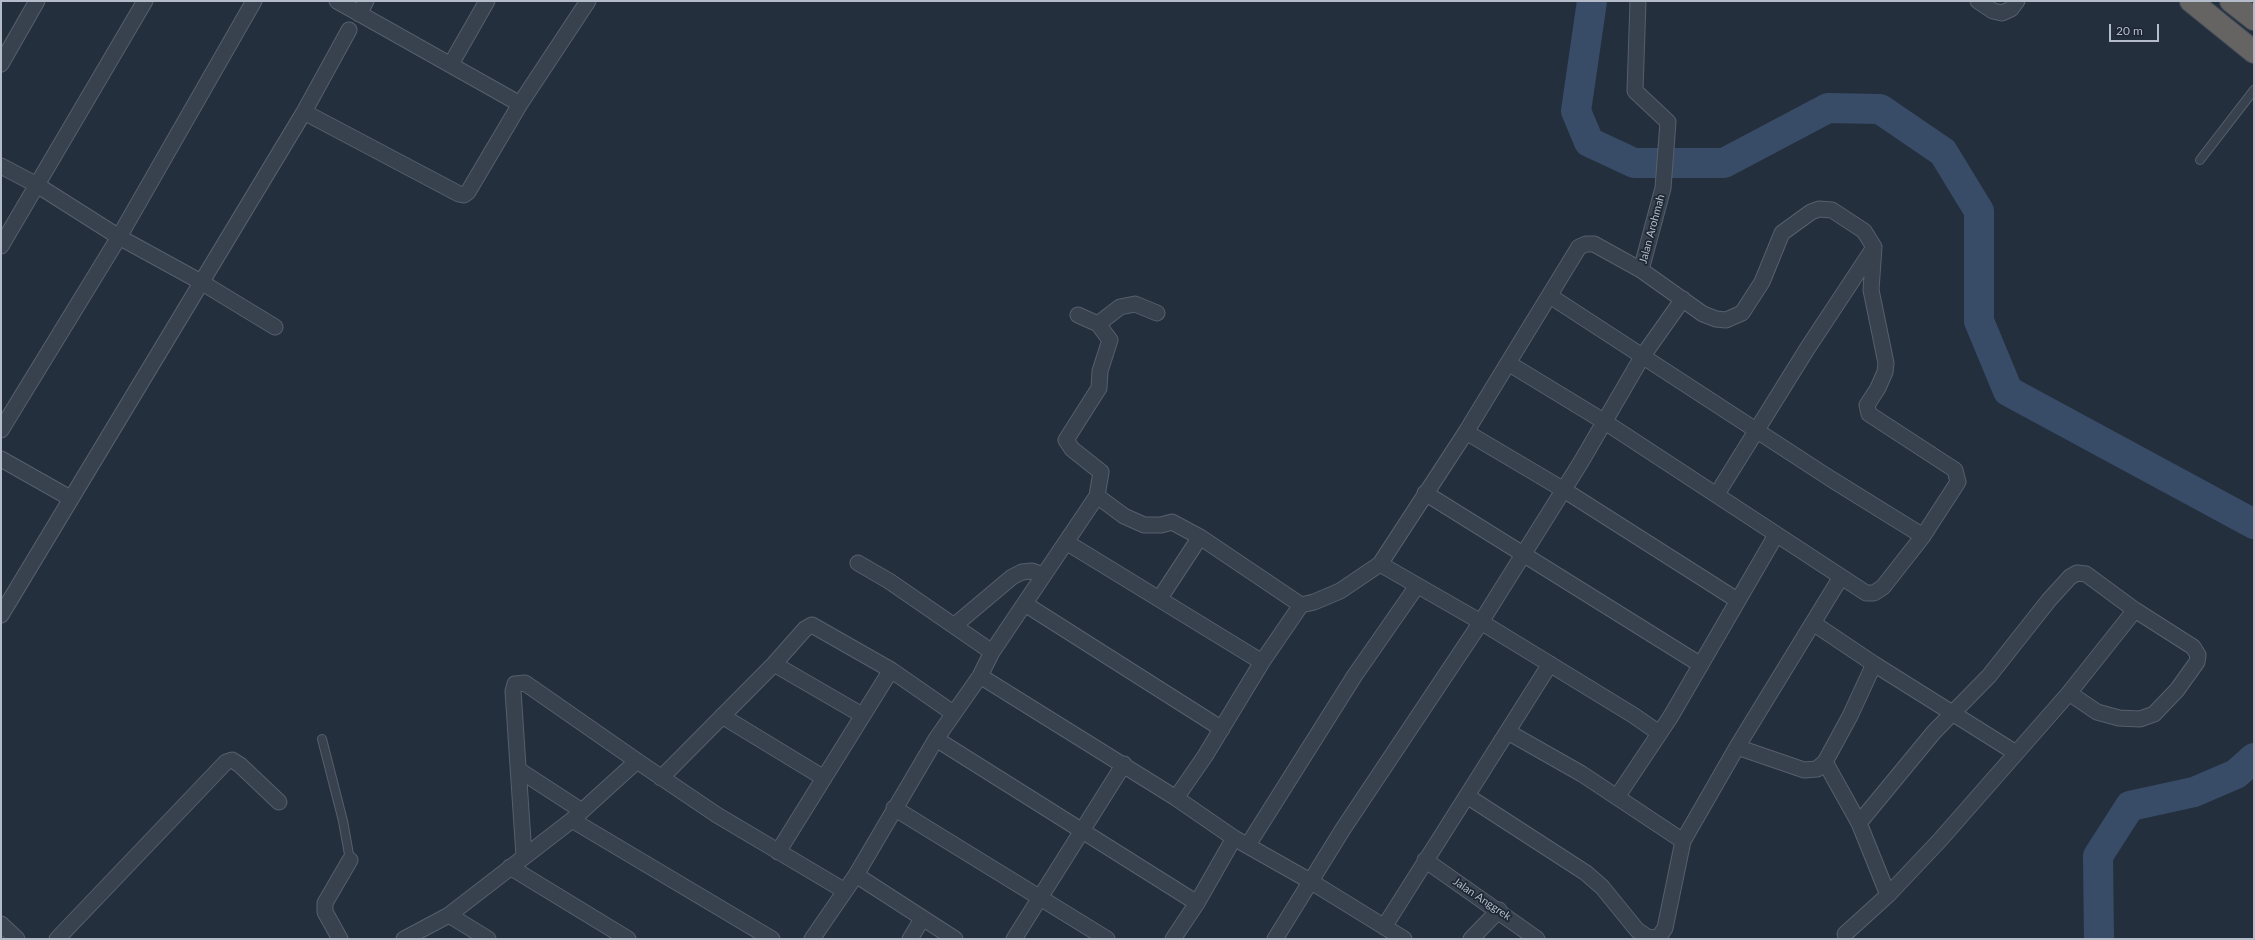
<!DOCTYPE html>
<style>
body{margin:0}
#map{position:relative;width:2255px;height:940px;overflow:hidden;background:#242f3e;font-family:Lato,sans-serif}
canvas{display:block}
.frame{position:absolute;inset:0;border:2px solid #b4bcc9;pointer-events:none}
.scale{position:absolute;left:2109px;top:24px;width:50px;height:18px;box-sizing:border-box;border:2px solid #b4bcc9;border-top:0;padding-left:5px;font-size:12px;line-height:14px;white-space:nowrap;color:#b4bcc9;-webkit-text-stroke:3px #1d2633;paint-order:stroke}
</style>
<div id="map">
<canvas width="2255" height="940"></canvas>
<div class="frame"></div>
<div class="scale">20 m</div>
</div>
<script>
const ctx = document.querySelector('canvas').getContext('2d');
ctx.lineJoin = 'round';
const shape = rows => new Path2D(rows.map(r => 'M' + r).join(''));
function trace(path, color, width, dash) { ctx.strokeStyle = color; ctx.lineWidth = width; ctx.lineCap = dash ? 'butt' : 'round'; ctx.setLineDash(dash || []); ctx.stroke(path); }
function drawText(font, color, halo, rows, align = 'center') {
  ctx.font = font + ' Lato,sans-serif'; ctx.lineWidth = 3.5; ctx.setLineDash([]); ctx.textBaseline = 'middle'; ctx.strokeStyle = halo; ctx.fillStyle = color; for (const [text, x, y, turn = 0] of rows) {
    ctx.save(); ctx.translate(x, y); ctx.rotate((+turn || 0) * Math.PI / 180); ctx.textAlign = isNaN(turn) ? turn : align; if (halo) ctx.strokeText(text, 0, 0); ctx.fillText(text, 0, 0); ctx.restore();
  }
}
trace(shape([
 [1592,1,1576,111,1589,142,1634,163,1724,163,1828,108,1880,109,1943,152,1979,211,1979,321,2008,391,2254,524],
 [2099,939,2098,856,2130,806,2194,792,2236,774,2254,758]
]), '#394c67', 30);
const service = shape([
 [2200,160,2254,90],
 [322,739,343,821,350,860]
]);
const minor = shape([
 [337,1,520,104,588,1],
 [1638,1,1635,91,1668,122,1663,188,1641,270],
 [1978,1,1993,11,2002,13,2011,9,2017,1],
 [359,14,366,1],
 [1,64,37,1],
 [451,64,487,1],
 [304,112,459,194,464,195,468,192,520,104],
 [1,166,37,185,119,237,201,282,275,327],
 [1,246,145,1],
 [1550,296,1831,479,1923,536],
 [1098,324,1120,307,1135,304,1157,313],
 [1,430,119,237,254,1],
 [1466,432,1564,490,1737,600],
 [1,459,70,498],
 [1425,493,1701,665],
 [1717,494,1807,349,1873,249],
 [1066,542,1262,662],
 [858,563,889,581,992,652],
 [1380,564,1466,432,1508,363,1605,422,1866,593,1874,593,1883,587,1923,536,1958,482,1955,470,1869,414,1867,405,1878,388,1885,372,1886,363,1871,290,1874,247,1864,231,1832,210,1819,209,1811,212,1782,233,1762,282,1742,313,1726,320,1716,319,1703,314,1641,270,1594,244,1586,244,1579,247,1508,363],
 [1160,598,1200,537],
 [1025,604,1222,729],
 [1301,605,1314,602,1340,591,1380,564,1481,622,1633,715,1659,733],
 [1,615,304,112,349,30],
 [1813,623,1874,664,2016,753],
 [955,625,1012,577,1022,572,1032,571,1043,575],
 [774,664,862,715],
 [980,676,1176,798,1205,756,1262,662,1301,605,1200,537,1172,522,1161,525,1144,525,1124,516,1097,496],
 [722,716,824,778],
 [1508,732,1582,774,1683,841,1665,928,1659,937,1649,938],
 [936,739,1197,903],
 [1737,747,1804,770,1817,769,1825,762,1850,716,1874,664],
 [1825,762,1859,823,1888,895,1845,934],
 [519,770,582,811],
 [661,778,774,664,805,629,812,625,891,670,953,713],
 [1467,796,1586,873,1602,887,1637,930,1650,939],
 [1617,797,1671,716,1776,535],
 [1176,798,1234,838,1310,881,1404,939],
 [894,808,1107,939],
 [572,820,772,939],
 [1859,823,1934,732,1989,676,2049,600,2070,577,2077,573,2086,574,2135,610],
 [1683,841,1737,747,1841,577],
 [1248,845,1355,675,1417,586],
 [778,852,891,670],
 [524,856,513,691,515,684,525,683,637,761],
 [1425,860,1537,939],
 [510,867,628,939],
 [856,875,955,939],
 [1888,895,1940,840,2069,693,2135,610,2193,647,2198,655,2197,662,2177,690,2154,714,2140,719,2119,718,2097,712,2069,693],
 [449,915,488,939],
 [1,924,17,939],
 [1384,927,1550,664],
 [57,939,226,762,232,760,240,765,279,802],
 [340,939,325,912,325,903,350,860],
 [404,939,449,915,572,820,637,761,717,815,845,891],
 [812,939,856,875,936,739,980,676,992,652,1097,496,1101,472,1072,449,1066,440,1099,388,1100,371,1110,340,1098,324,1078,315],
 [910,939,922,919],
 [1014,939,1124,764],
 [1173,939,1197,903,1234,838],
 [1275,939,1343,829,1481,622,1581,462,1642,357,1683,299],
 [1471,939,1499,910]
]);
const trunk = shape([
 [2191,1,2254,52],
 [2231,1,2254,19]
]);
trace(service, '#565f6c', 10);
trace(minor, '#565f6c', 17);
trace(trunk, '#434c59', 24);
trace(service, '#38414e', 8);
trace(minor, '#38414e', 15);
trace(trunk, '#656462', 22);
drawText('11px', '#b4bcc9', '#1d2633', [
 ["Jalan Arohmah",1652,229,-75],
 ["Jalan Anggrek",1482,899,34]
]);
</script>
